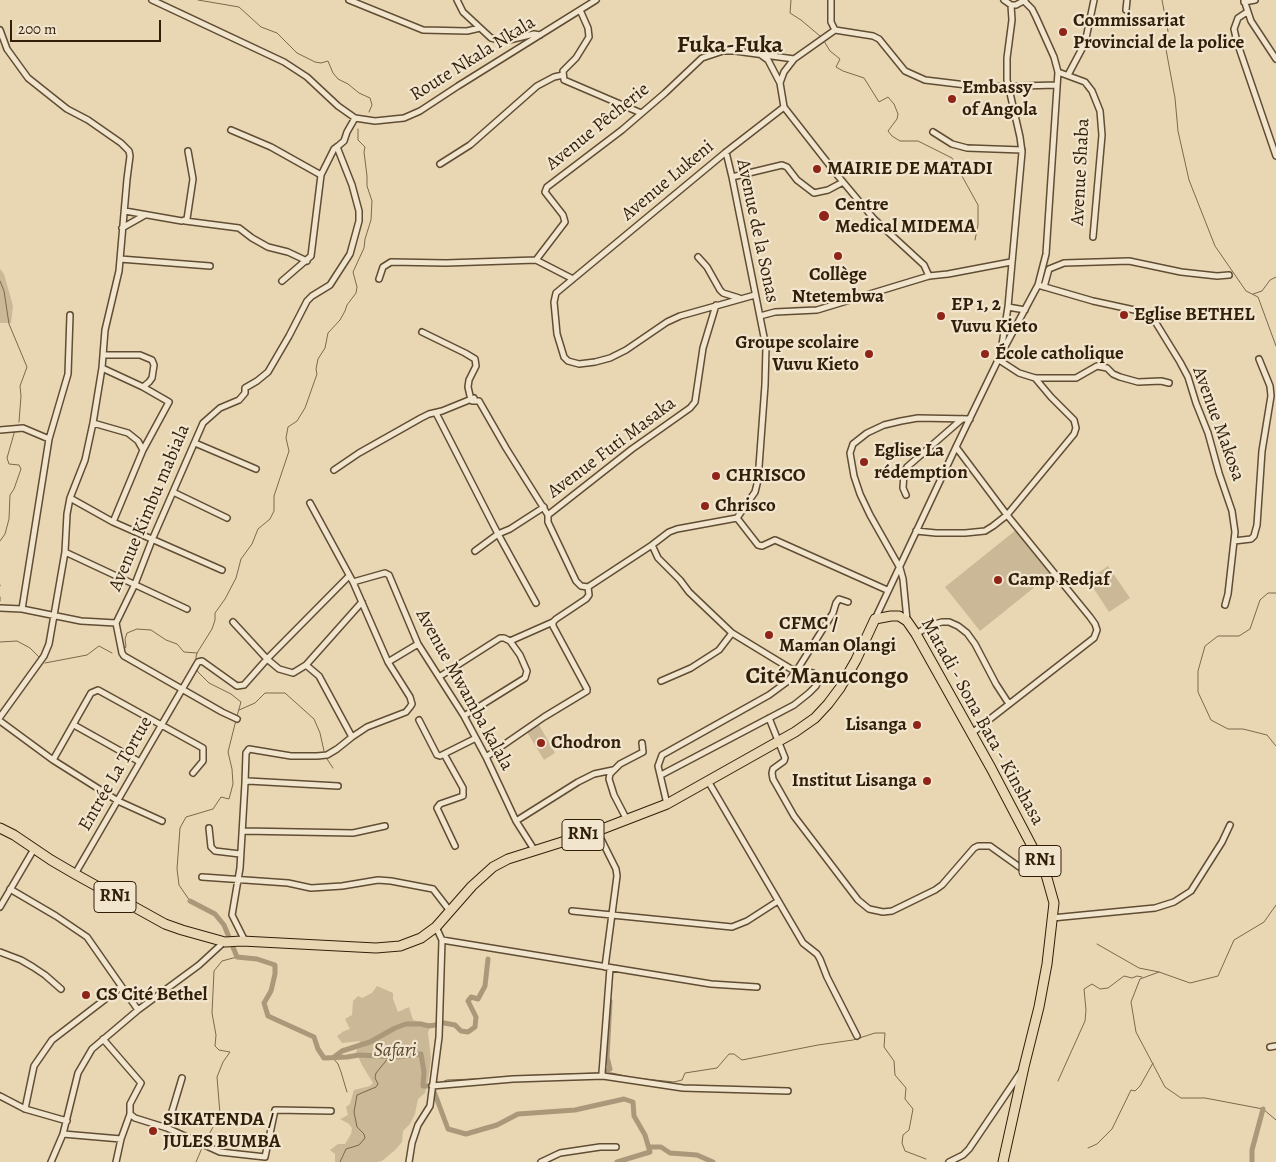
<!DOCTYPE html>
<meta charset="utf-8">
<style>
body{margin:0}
#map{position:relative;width:1276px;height:1162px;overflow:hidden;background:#e9d7b3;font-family:Alegreya,serif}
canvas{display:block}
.scale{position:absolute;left:10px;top:20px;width:151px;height:22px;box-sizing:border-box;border:2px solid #321f0a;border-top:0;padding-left:6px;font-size:15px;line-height:18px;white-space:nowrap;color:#321f0a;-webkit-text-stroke:4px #f1e5ce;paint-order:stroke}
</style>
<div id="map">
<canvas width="1276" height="1162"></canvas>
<div class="scale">200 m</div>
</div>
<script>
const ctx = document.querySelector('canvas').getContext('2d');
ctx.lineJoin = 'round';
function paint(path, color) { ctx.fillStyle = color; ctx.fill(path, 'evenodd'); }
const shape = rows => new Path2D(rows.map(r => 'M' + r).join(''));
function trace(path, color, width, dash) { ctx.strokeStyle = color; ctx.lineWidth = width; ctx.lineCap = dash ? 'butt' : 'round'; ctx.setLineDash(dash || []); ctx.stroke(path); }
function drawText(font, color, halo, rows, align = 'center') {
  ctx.font = font + ' Alegreya,serif'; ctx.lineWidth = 4.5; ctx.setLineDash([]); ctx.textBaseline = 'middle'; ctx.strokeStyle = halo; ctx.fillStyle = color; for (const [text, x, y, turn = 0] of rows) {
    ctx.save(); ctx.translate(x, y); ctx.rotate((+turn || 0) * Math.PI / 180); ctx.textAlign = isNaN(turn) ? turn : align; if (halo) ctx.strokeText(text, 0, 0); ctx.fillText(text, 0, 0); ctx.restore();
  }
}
paint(shape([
 [0,269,4,274,13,306,11,323,0,323],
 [1016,530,1051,574,980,631,945,587],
 [1108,566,1130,598,1109,612,1088,580],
 [539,725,555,753,544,760,527,732],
 [377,986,393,993,393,999,398,1012,409,1007,413,1020,425,1023,431,1023,428,1033,431,1059,428,1081,425,1093,418,1099,415,1114,410,1124,403,1131,402,1142,395,1150,382,1161,377,1162,335,1162,335,1154,330,1150,338,1144,345,1144,351,1134,352,1128,349,1124,340,1119,348,1115,346,1107,350,1104,354,1090,370,1086,373,1083,362,1065,356,1052,360,1041,342,1043,337,1036,344,1031,350,1029,345,1019,352,1015,353,1001,358,996,362,998,372,993]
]), '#cab896');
trace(shape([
 [198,0,239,7,261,27,277,33,297,53,315,62,321,63,328,61,333,73,338,79,348,84,359,93,370,98,372,105,369,112],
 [791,0,790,13,801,20,820,36],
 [1162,0,1168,31,1165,44,1175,98,1178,131,1189,180,1215,246,1246,291,1258,297,1276,346],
 [824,41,830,51,840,59,836,67,843,71,864,78,879,102,888,97,894,104,898,114,897,119,888,131,892,136,900,141,918,141,952,158,978,205,978,225,975,240],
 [0,281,4,291,9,324,27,367,20,386,21,396,19,422],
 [1253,294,1262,291,1270,280,1276,277],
 [0,541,5,534,9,519,10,495,14,489,21,469,19,465,9,464,7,458,15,430],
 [0,585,0,586],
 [1276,593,1268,593,1260,600,1250,629,1239,636,1218,636,1205,646,1198,671,1198,692,1211,720,1228,729,1243,729,1267,735,1276,746],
 [0,597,0,601],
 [0,642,17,641,30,648,39,657],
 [125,648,126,647,125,639,127,633,137,629,151,630,166,640,177,644,184,652,197,653],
 [196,662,196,657,197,653,212,629,215,620,215,613,225,599,236,578,241,559,252,544,258,529,270,519,274,511,274,496,289,451,286,438,288,427,297,421,305,408,317,374,316,369,318,359,325,348,328,333,340,320,345,311,347,305,356,293,357,287,353,272,364,248,365,239,371,220,372,201,367,186,367,176,364,152,365,147,358,140,358,129],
 [45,663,87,655,99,646,112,653],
 [197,669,198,672,209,683,231,694,241,702,237,716],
 [239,710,255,703,265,693,285,693,314,719,320,733,324,751],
 [327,759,333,768],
 [190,901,179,885,177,869,180,828,186,817,213,809,221,797,229,799,233,784,232,769,228,752,236,720],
 [1276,905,1264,922,1234,940,1218,976,1190,983,1159,972,1140,979,1131,1002,1136,1032,1165,1087,1181,1098,1205,1098,1263,1109,1276,1120],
 [1097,944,1139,968,1159,972],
 [333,1058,338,1064,341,1072,347,1092],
 [603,1073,612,1073,629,1077],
 [513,1076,599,1073],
 [635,1078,674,1082,682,1080,685,1073,717,1068,729,1054,734,1054,742,1060,818,1045,853,1040,875,1033,885,1033,884,1047,894,1061,895,1075,906,1088,905,1099,913,1109,909,1130,903,1135,902,1143,905,1151,926,1159],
 [1058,1081,1085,1021,1086,1010,1084,989,1092,984,1100,989,1108,988,1124,976,1132,978,1137,976,1142,977],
 [437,1084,447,1080,499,1078],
 [206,1140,220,1114,217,1077,223,1062,230,1052,219,1050,215,1046,216,1035,212,1013,214,971,222,961,237,957],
 [1088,1148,1097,1144,1112,1129,1131,1090,1135,1091,1140,1086,1153,1063],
 [196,1162,202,1148],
 [340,1162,346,1149,359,1145,365,1138,364,1134,357,1127,354,1112,357,1095,376,1087,378,1084,375,1078,376,1073,390,1056]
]), '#7b684d', 1);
trace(shape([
 [190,901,215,914,224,925,237,957,257,959,275,965,275,974,271,991,264,1003,268,1016,314,1037,318,1049,324,1058,347,1057,359,1055,396,1057,421,1054,424,1072,423,1086,432,1086,448,1129,466,1134,497,1125,518,1114,575,1110,624,1099,633,1102,634,1116,645,1135,650,1152,617,1162],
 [444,1023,455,1025,461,1031,468,1032,475,1027,476,1017,468,1001,471,997,478,999,485,986,488,959],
 [334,1057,342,1051,370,1042,395,1028,406,1024,421,1024,429,1026,435,1025],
 [602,1073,610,1069,607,1057,610,1001],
 [649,1147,661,1147,670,1153,697,1155,713,1162],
 [1252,1162,1252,1150,1263,1109]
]), '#ab987a', 5);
const minor = shape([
 [152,0,284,62,307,77,338,106,355,118,375,121,404,118,420,111,458,86,596,0],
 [349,0,423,30,467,31,480,28],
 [457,0,463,12,491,38,505,41,534,34,540,35],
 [831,0,831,22,835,30],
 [1004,0,1011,5,1016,5,1025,0],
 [1244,0,1251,21,1276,59],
 [1244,2,1255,0],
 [580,10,588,28,589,37,576,58,563,71,564,80,641,113],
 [1126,10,1127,0],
 [1247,12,1238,18,1234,29,1237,42,1276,156],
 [0,30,7,49,28,78,67,109,88,120,121,143,129,151,130,156,127,179,119,271,105,330,102,368,93,423,85,460,70,498,67,514,65,552,49,644,44,656,0,717],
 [761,55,768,60,780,83],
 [1058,72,1085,82,1092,91,1100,111,1102,135,1093,237],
 [1068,75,1085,43,1094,0],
 [231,130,271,147,321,175],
 [933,132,952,144,967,148,1022,150],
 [440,164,470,145,537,86,554,77,563,75],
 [732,177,782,165,787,167,797,180,814,193,828,190,843,182],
 [125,211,182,221,187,219,193,179,188,151],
 [185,221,239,228,252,238,268,247,288,252,307,261],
 [122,228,145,215],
 [698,257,707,267,720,290,723,293,739,298],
 [120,259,210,266],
 [536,260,573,279],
 [929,276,924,265,874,219,838,176,784,107,780,83,784,72,794,59,835,30,873,36,879,39,905,71,925,80,983,87,1057,85],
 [379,279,383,267,391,262,446,263,536,260,565,222,563,215,545,192,547,187,622,130,665,93,702,58,723,51,735,51,794,59],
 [282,281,311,256,321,175,334,149,338,146],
 [1038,285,1093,301,1139,311,1148,315,1156,323,1180,362,1188,377,1196,403,1208,433,1219,473,1232,511,1235,532,1228,594,1225,605],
 [1044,287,1049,269,1064,263,1129,261,1181,272,1217,276,1229,275],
 [755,295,680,316,667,322,626,350,610,358,595,362,579,364,568,361,564,357,557,334,554,302,556,293,726,152,784,107],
 [1008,307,1025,310],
 [760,316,775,312,817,310,929,276,948,274,1011,262],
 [422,332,465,353,475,359,476,366,469,380,468,387,471,400],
 [1001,351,1008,307,1022,152,1020,137,1007,80,1007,58,1012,20,1011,5],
 [999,360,1019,373,1035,378,1076,378,1097,366,1107,368,1113,374,1120,377,1138,382,1161,381,1169,383],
 [102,368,143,387,149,382,152,378,154,365,152,360,140,355,103,355],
 [436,413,498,534,510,529,544,507],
 [93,423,128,433,138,441,143,450,113,522],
 [0,430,23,428,49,439],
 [195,443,256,469],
 [956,447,1007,515,1090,617,1095,624,1097,630,1094,638,972,733],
 [143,450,169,402,143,387],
 [334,470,359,453,421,418,429,414,442,411,474,398,472,401,479,401,506,448,548,515],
 [173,492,227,518],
 [906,495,903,488,904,473,907,467,962,419],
 [70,498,113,522,222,570],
 [737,518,758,545,762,546,775,540,887,590],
 [916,531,936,533,965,533,985,531,993,526,1007,515,1074,434,1076,428,1074,420,1051,397,1035,378],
 [1234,541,1251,539,1254,536,1257,525,1262,451,1271,396,1270,386,1259,359],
 [652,545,588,587,581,586,576,581,548,522,548,515,632,449,690,408,695,402,703,348,716,305],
 [475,551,498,534,536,603],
 [65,552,187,609],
 [353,582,385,573,389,575,418,644,464,716,486,757,516,821,535,851],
 [0,608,22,609,81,621,116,623],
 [22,609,49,439,68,374,70,315],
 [875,619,956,447,1001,354,1038,285,1046,254,1058,72,1054,57,1036,17,1032,9,1024,1],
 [907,620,903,579,900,568,870,515,860,494,854,476,850,453,853,444,867,433,884,425,901,421,918,418,970,419],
 [233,622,267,659,279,669,293,673,306,665,319,676,352,737,367,727,406,712,410,707,412,704,410,697,388,662,353,582,310,503],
 [116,623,135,584,152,540,203,423,220,408,239,400,245,393,245,388,257,381,268,372,289,336,307,301,312,296,330,285,350,254,359,221,359,211,352,185,337,147,344,141,347,132,355,118],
 [116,623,122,653,124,656,222,712,237,719],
 [916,634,931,625,942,622,949,622,958,626,967,633,975,644,996,684,1009,704],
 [510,641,553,622],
 [388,662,418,644],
 [306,665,362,602],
 [439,677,500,638,504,638,510,641,520,655,527,671,525,678,464,716],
 [661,681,691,668,719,650,732,633],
 [769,718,785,758,784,761,773,769,772,773,773,779,794,816,858,900,869,909,883,912,892,911,935,890,942,885,974,848,978,846,990,846,1018,866,1030,873,1045,871],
 [419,720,437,755,440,756,476,738],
 [0,721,53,760,118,801,162,821],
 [74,725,140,762],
 [444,754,463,788,463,796,440,804,437,808,455,846],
 [486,757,544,717,587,691,587,689,553,626,553,622,556,619,586,599,589,595,588,587],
 [53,760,91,693,98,690,203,748,203,761,193,773],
 [661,775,794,705,809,693,816,686,818,681,813,673,791,669,732,633,689,592,680,580,658,558,652,545,669,532,677,529,737,518,755,492,758,480,765,385,766,347,732,177,726,152],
 [708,781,803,943,817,954,820,959,827,977,857,1036],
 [245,783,246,753,249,749,291,756,317,756,327,755,337,749,352,737],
 [667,804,658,766,662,755,769,695,788,681,797,670,833,613,836,603,839,599,848,602],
 [627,820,614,795,609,779,610,774,620,764,643,752,642,743],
 [516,821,578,782,594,774,613,770],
 [209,828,211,847,215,851,240,854],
 [243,831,353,833,385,826],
 [597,831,616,869,617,876,605,967],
 [75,874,198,662,202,661,237,686,244,685,267,659,349,576],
 [202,877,288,883,311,888,342,886,378,880,391,881,433,889,450,911],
 [10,889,56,916,87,937,138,1010],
 [0,907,34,849],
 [572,911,732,927,747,921,778,901],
 [1052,918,1155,908,1174,902,1191,891,1222,842,1230,825],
 [442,940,711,984,757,987],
 [245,941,232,915,240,868,245,783,248,781,338,786],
 [0,952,21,960,33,967,45,975,61,989],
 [1270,1047,1276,1046],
 [603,1076,602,1073,610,968],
 [432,1086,513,1079,603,1076,683,1088,788,1091],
 [0,1096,25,1109,67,1121],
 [25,1109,34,1066,52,1040,121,987],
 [130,1114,135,1118,167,1128,220,1152,265,1157],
 [167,1128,182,1078],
 [63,1134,121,1139,130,1114,130,1104,141,1083,103,1039],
 [265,1157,275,1110,331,1111],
 [51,1162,63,1134,78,1073,92,1049,138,1010,199,965,224,942],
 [116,1162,121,1139],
 [409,1162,412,1143,418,1125,430,1106,439,1037,442,940,436,927],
 [541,1162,560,1153,600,1147,616,1147],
 [949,1162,963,1155,969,1149,1021,1072]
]);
const trunk = shape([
 [0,828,14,835,51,860,75,874,165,924,182,930,225,942,242,941,376,948,400,946,421,938,436,927,472,886,493,867,508,859,597,831,667,804,795,732,815,718,828,704,840,688,856,660,875,619,891,616,899,616,907,621,916,634,991,768,1045,871,1054,903,1047,964,1039,1007,1024,1067,1003,1162]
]);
trace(minor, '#604d34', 8);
trace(trunk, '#321f0a', 11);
trace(minor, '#f1e5ce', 5);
trace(trunk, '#e9d7b3', 9);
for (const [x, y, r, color] of [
 [1063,32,5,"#8f2418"],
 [952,99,5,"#8f2418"],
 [817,169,5,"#8f2418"],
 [824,216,6,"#8f2418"],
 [838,256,5,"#8f2418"],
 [1124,315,5,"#8f2418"],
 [941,316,5,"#8f2418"],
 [869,354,5,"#8f2418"],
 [985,354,5,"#8f2418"],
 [864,462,5,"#8f2418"],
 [716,476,5,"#8f2418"],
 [705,506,5,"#8f2418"],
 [998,580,5,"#8f2418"],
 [769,635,5,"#8f2418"],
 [917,725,5,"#8f2418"],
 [541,743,5,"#8f2418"],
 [927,781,5,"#8f2418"],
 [86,995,5,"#8f2418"],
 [153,1131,5,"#8f2418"]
]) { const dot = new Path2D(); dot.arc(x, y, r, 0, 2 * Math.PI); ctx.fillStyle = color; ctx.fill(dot); trace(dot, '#f1e5ce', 2); }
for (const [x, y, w] of [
 [583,835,42],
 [1040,861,42],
 [115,897,42]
]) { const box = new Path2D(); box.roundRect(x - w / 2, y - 15.5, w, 31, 4); ctx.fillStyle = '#f1e5ce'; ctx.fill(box); trace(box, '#321f0a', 1); }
drawText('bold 18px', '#321f0a', null, [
 ["RN1",583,835],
 ["RN1",1040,861],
 ["RN1",115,897]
]);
drawText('bold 19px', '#321f0a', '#f1e5ce', [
 ["Commissariat",1073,21],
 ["Provincial de la police",1073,43],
 ["Embassy",962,88],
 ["of Angola",962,110],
 ["MAIRIE DE MATADI",827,169],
 ["Centre",835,205],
 ["Medical MIDEMA",835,227],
 ["Collège",838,275,"center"],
 ["Ntetembwa",838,297,"center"],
 ["EP 1, 2",951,305],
 ["Vuvu Kieto",951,327],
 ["Eglise BETHEL",1134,315],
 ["Groupe scolaire",859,343,"right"],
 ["Vuvu Kieto",859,365,"right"],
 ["École catholique",995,354],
 ["Eglise La",874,451],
 ["rédemption",874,473],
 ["CHRISCO",726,476],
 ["Chrisco",715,506],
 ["Camp Redjaf",1008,580],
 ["CFMC /",779,624],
 ["Maman Olangi",779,646],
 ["Lisanga",907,725,"right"],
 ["Chodron",551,743],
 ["Institut Lisanga",917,781,"right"],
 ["CS Cité Bethel",96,995],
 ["SIKATENDA /",163,1120],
 ["JULES BUMBA",163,1142]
], 'left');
drawText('19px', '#321f0a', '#f1e5ce', [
 ["Route Nkala Nkala",473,59,-32],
 ["Avenue Pêcherie",598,127,-39],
 ["Avenue Shaba",1081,172,-87],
 ["Avenue Lukeni",668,181,-40],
 ["Avenue de la Sonas",757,231,78],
 ["Avenue Makosa",1218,424,70],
 ["Avenue Futi Masaka",612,448,-37],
 ["Avenue Kimbu mabiala",150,508,-67],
 ["Avenue Mwamba kalala",464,690,61],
 ["Matadi - Sona Bata - Kinshasa",982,722,61],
 ["Entrée La Tortue",116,774,-60]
]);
drawText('italic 19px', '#58452d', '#f1e5ce', [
 ["Safari",395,1051]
]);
drawText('bold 24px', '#321f0a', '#f1e5ce', [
 ["Fuka-Fuka",730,46],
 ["Cité Manucongo",827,677]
]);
</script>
